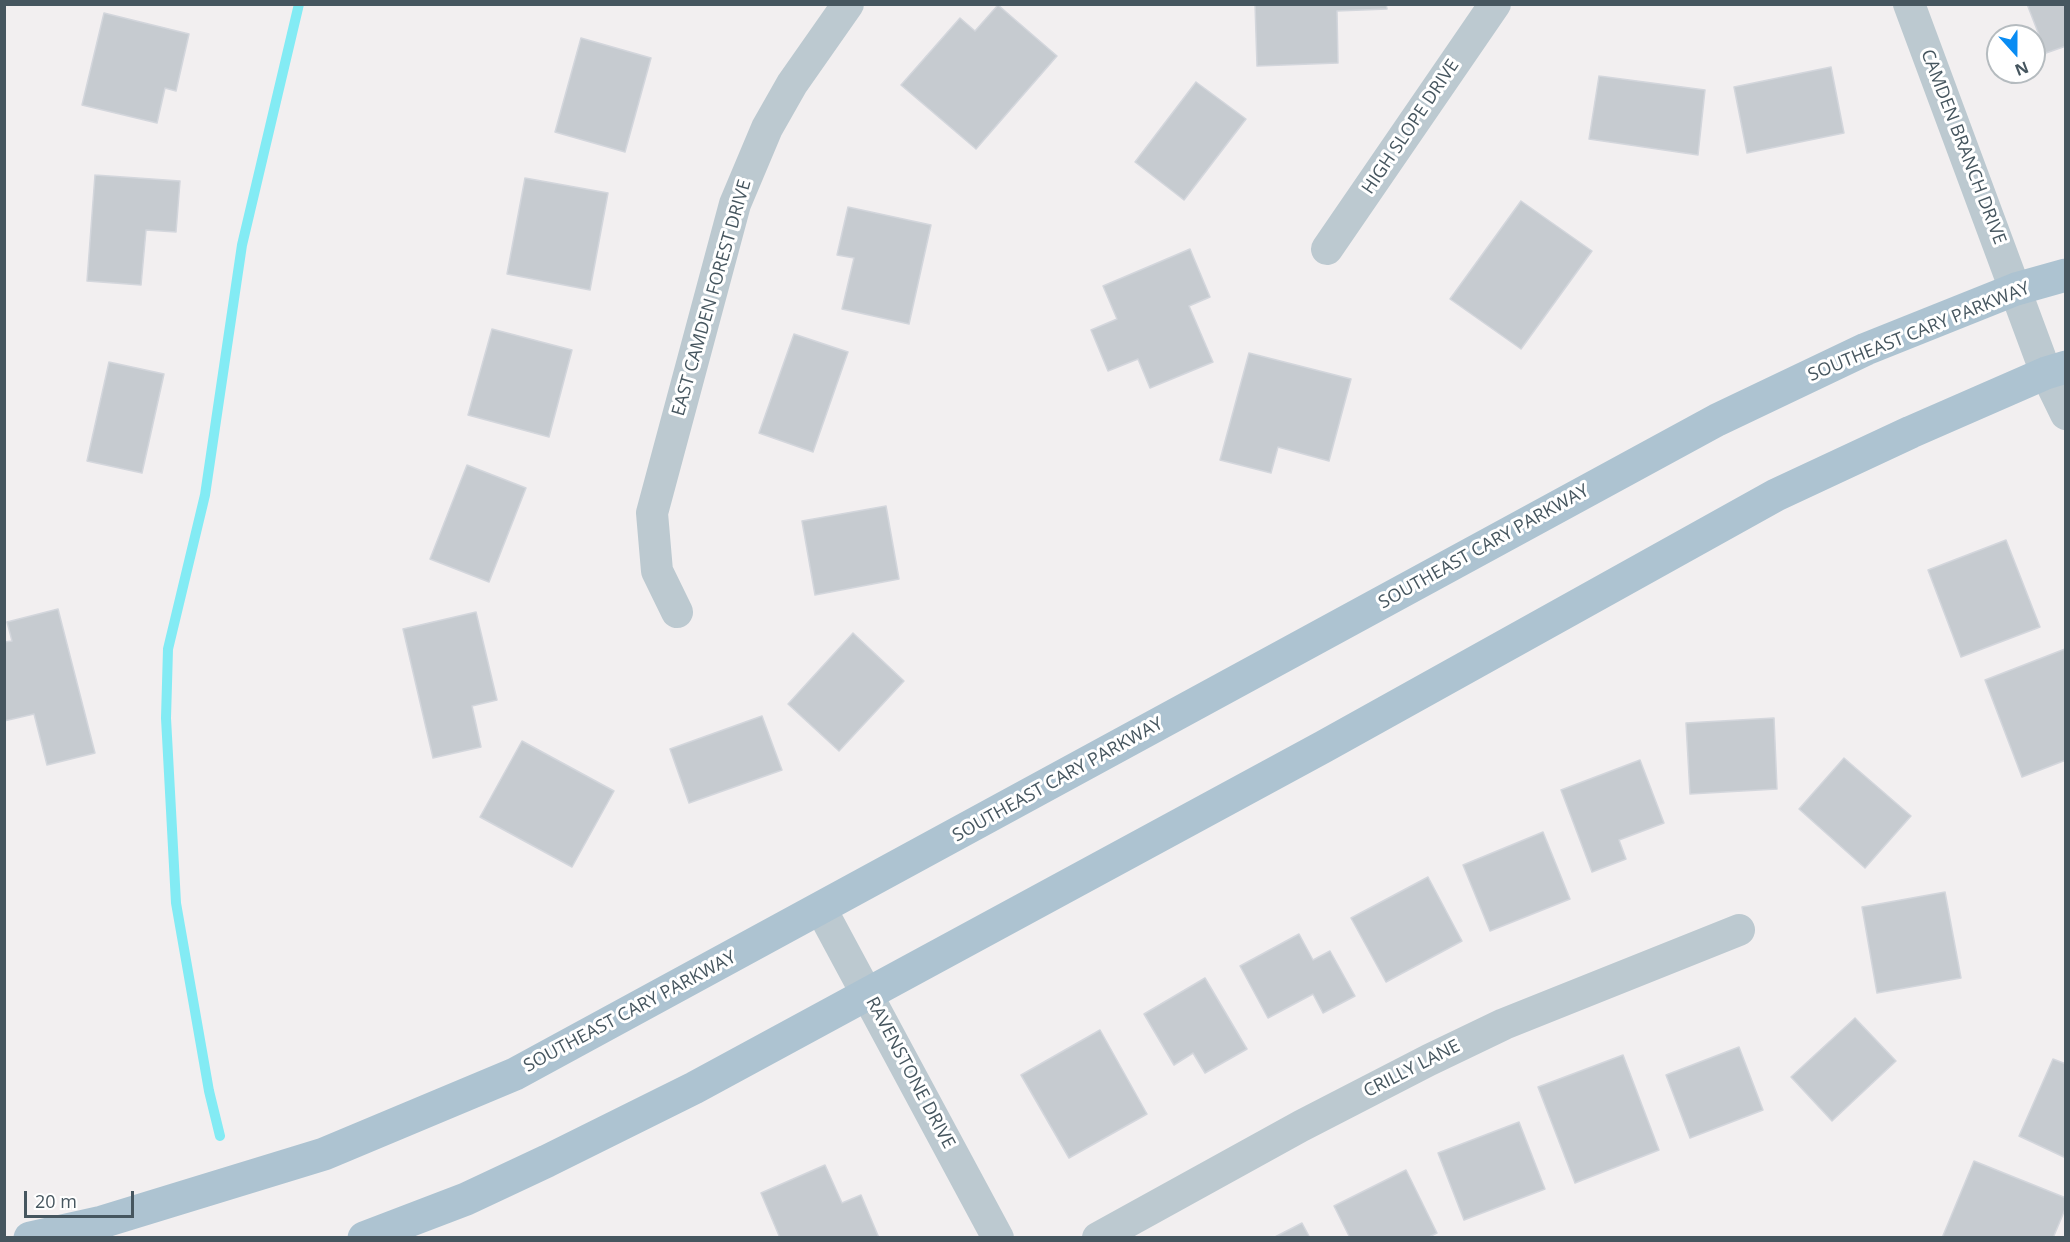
<!DOCTYPE html>
<style>
body{margin:0}
#map{position:relative;width:2070px;height:1242px;overflow:hidden;background:#f2eff0;font-family:"Open Sans",sans-serif}
canvas{display:block}
.frame{position:absolute;inset:0;border:6px solid #46565f;pointer-events:none}
.north{position:absolute;left:1986px;top:24px;width:60px;height:60px;box-sizing:border-box;background:#fff;border:2px solid #b5bbbf;border-radius:50%;rotate:159deg;font-size:16px;font-weight:700;line-height:24px;text-align:center;color:#46565f}
.north::after{content:'';display:block;margin:auto;width:21px;height:27px;background:#098cf3;clip-path:polygon(50% 0,100% 100%,50% 72%,0 100%)}
.scale{position:absolute;left:24px;top:1191px;width:110px;height:27px;box-sizing:border-box;border:3px solid #46565f;border-top:0;padding-left:8px;font-size:18px;line-height:21px;white-space:nowrap;color:#46565f;-webkit-text-stroke:4px #fff;paint-order:stroke}
</style>
<div id="map">
<canvas width="2070" height="1242"></canvas>
<div class="frame"></div>
<div class="north">N</div>
<div class="scale">20 m</div>
</div>
<script>
const ctx = document.querySelector('canvas').getContext('2d');
ctx.lineJoin = 'round';
const shape = rows => new Path2D(rows.map(r => 'M' + r).join(''));
function trace(path, color, width, dash) { ctx.strokeStyle = color; ctx.lineWidth = width; ctx.lineCap = dash ? 'butt' : 'round'; ctx.setLineDash(dash || []); ctx.stroke(path); }
function paint(path, color) { ctx.fillStyle = color; ctx.fill(path, 'evenodd'); }
function drawText(font, color, halo, rows, align = 'center') {
  ctx.font = font + ' "Open Sans",sans-serif'; ctx.lineWidth = 6; ctx.setLineDash([]); ctx.textBaseline = 'middle'; ctx.strokeStyle = halo; ctx.fillStyle = color; for (const [text, x, y, turn = 0] of rows) {
    ctx.save(); ctx.translate(x, y); ctx.rotate((+turn || 0) * Math.PI / 180); ctx.textAlign = isNaN(turn) ? turn : align; if (halo) ctx.strokeText(text, 0, 0); ctx.fillText(text, 0, 0); ctx.restore();
  }
}
trace(shape([
 [220,1136,209,1091,176,903,166,718,168,649,205,495,242,245,299,4]
]), '#83ebf4', 10);
const building = shape([
 [1255,4,1386,4,1387,9,1337,11,1338,63,1257,66,1255,4],
 [2027,4,2066,4,2066,46,2046,53,2027,4],
 [998,5,1057,56,976,149,901,85,960,18,975,31,998,5],
 [104,13,189,34,176,91,165,88,157,123,82,105,104,13],
 [581,38,651,58,625,152,555,132,581,38],
 [1831,67,1844,133,1747,153,1734,87,1831,67],
 [1599,76,1705,90,1698,155,1589,139,1599,76],
 [1196,82,1246,119,1184,200,1135,162,1196,82],
 [95,175,180,181,176,232,146,230,141,285,87,281,95,175],
 [525,178,608,193,590,290,507,274,525,178],
 [1521,201,1592,251,1521,349,1450,299,1521,201],
 [848,207,931,225,909,324,842,309,854,258,837,255,848,207],
 [1190,249,1210,297,1189,306,1213,362,1150,388,1138,359,1108,371,1091,330,1117,319,1103,286,1190,249],
 [492,329,572,350,549,437,468,415,492,329],
 [794,334,848,352,813,452,759,433,794,334],
 [1249,353,1351,379,1329,461,1278,447,1271,473,1220,460,1249,353],
 [109,362,164,374,142,473,87,461,109,362],
 [467,465,526,488,489,582,430,559,467,465],
 [886,506,899,579,815,595,802,521,886,506],
 [2006,540,2040,627,1961,657,1928,570,2006,540],
 [58,609,95,753,47,765,34,714,4,721,4,642,12,641,7,622,58,609],
 [476,612,497,700,472,706,481,747,433,758,403,629,476,612],
 [853,633,904,681,839,751,788,704,853,633],
 [2065,649,2066,760,2022,777,1985,680,2065,649],
 [762,716,782,770,689,803,670,749,762,716],
 [1774,718,1777,789,1690,794,1686,723,1774,718],
 [522,741,614,791,572,867,480,817,522,741],
 [1844,758,1911,816,1865,868,1799,809,1844,758],
 [1640,760,1664,823,1619,840,1626,859,1592,872,1561,790,1640,760],
 [1543,832,1570,899,1490,931,1463,865,1543,832],
 [1428,877,1462,941,1386,982,1351,918,1428,877],
 [1945,892,1961,978,1877,993,1862,907,1945,892],
 [1299,934,1313,960,1330,951,1355,996,1323,1013,1313,994,1268,1018,1240,966,1299,934],
 [1205,978,1247,1049,1205,1073,1193,1053,1174,1065,1144,1014,1205,978],
 [1855,1018,1896,1061,1832,1121,1791,1077,1855,1018],
 [1100,1030,1147,1114,1069,1158,1021,1075,1100,1030],
 [1739,1047,1763,1110,1690,1138,1666,1075,1739,1047],
 [1623,1055,1659,1150,1575,1183,1538,1087,1623,1055],
 [2053,1059,2066,1064,2066,1158,2019,1136,2053,1059],
 [1519,1122,1545,1189,1464,1220,1438,1153,1519,1122],
 [1974,1161,2066,1198,2066,1207,2053,1238,1942,1238,1974,1161],
 [825,1165,842,1203,861,1195,879,1238,780,1238,761,1193,825,1165],
 [1406,1170,1437,1233,1427,1238,1350,1238,1334,1206,1406,1170],
 [1302,1223,1310,1238,1273,1238,1302,1223]
]);
paint(building, '#c6cbd0');
trace(building, '#d3d6dc', 1.5);
trace(shape([
 [1909,4,2046,373,2066,414],
 [1327,249,1495,4],
 [677,612,657,571,652,513,735,204,767,128,792,84,848,4],
 [821,909,998,1238],
 [1098,1238,1301,1126,1429,1060,1504,1024,1739,930]
]), '#bcc9d0', 32);
trace(shape([
 [30,1238,102,1222,324,1154,515,1074,1717,420,1866,349,2016,289,2066,275],
 [364,1238,466,1199,547,1161,694,1088,1323,747,1776,495,1911,432,2046,373,2066,367]
]), '#adc3d1', 33);
drawText('18px', '#46565f', '#fff', [
 ["HIGH SLOPE DRIVE",1411,127,-56],
 ["CAMDEN BRANCH DRIVE",1963,147,69],
 ["EAST CAMDEN FOREST DRIVE",712,298,-74],
 ["SOUTHEAST CARY PARKWAY",1919,332,-22],
 ["SOUTHEAST CARY PARKWAY",1484,547,-29],
 ["SOUTHEAST CARY PARKWAY",1058,780,-29],
 ["SOUTHEAST CARY PARKWAY",630,1012,-28],
 ["CRILLY LANE",1412,1069,-27],
 ["RAVENSTONE DRIVE",910,1073,62]
]);
</script>
